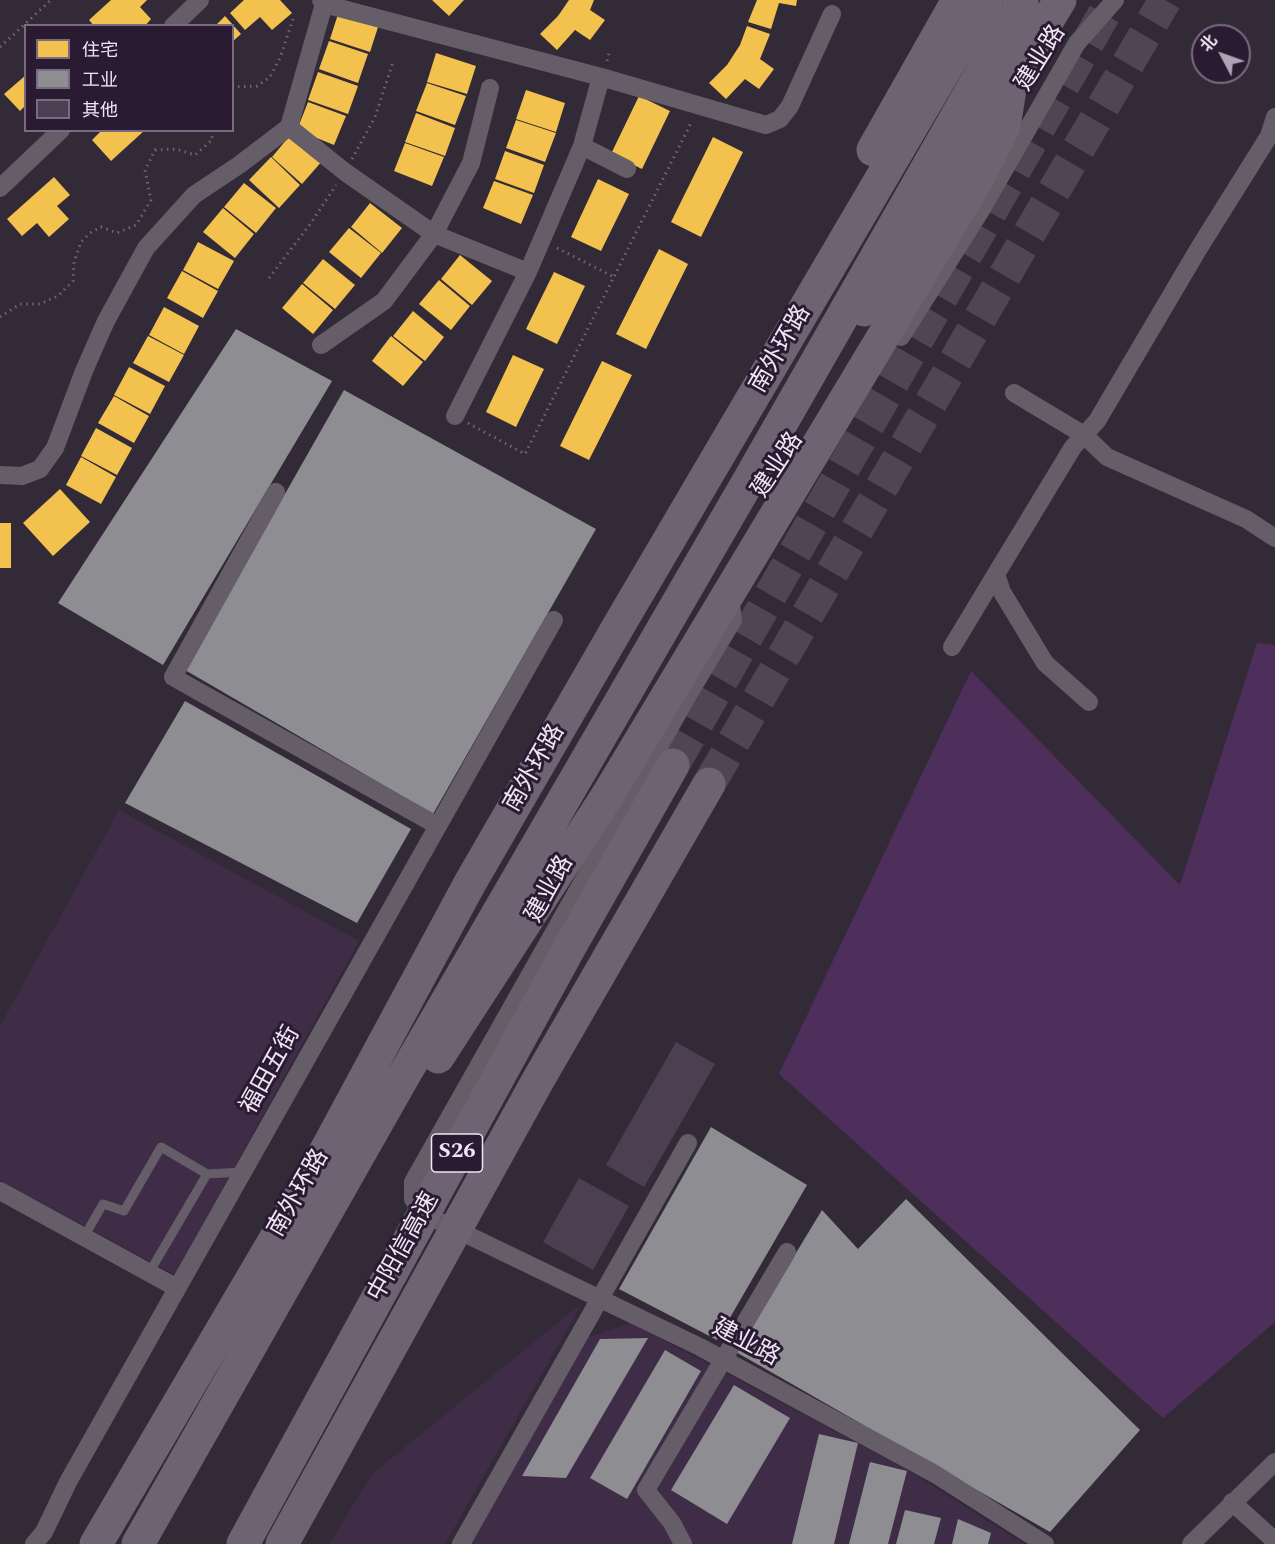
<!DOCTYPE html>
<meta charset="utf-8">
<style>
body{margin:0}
#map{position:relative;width:1275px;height:1544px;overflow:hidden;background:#332a37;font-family:Spectral,"Noto Sans SC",serif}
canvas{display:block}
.legend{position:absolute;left:24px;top:24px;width:210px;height:108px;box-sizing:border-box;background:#2b1b32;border:2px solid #7a6c80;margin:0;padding:8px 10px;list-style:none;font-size:18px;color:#f0e5f4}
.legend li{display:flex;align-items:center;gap:12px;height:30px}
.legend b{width:30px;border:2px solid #7a6c80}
.north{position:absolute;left:1191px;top:24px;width:60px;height:60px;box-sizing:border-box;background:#2b1b32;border:2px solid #7a6c80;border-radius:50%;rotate:311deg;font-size:16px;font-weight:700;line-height:24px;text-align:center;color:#f0e5f4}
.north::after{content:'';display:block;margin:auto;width:21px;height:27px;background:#aea4b2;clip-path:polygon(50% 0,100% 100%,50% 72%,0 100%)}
</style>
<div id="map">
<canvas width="1275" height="1544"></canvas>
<ul class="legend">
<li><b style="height:16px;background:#f2c14e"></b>住宅</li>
<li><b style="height:16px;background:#8d8d92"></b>工业</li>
<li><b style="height:16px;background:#4c3f51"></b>其他</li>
</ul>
<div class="north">北</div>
</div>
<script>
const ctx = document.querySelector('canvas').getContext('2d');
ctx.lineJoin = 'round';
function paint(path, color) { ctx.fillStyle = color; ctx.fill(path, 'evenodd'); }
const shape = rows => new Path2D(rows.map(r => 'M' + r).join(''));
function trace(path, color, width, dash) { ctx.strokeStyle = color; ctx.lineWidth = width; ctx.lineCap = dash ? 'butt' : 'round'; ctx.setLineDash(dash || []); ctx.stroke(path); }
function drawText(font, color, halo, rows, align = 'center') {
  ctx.font = font + ' Spectral,"Noto Sans SC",serif'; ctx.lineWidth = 6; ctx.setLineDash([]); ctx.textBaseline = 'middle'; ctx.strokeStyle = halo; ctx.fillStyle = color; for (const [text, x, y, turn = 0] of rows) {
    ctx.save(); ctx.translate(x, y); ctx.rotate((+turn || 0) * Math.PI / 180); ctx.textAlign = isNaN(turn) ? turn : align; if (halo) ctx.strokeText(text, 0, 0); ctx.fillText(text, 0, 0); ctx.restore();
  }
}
paint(shape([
 [119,810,359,941,175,1275,0,1180,0,1026],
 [582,1303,445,1544,329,1544,373,1473],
 [631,1323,906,1469,1024,1544,468,1544,588,1337]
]), '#3f2c47');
paint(shape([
 [1257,643,1275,645,1275,1322,1163,1418,779,1074,971,671,1180,885]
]), '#4e2e5a');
paint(shape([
 [111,0,147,0,140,7,151,19,145,26,121,26,119,24,117,26,94,26,89,20],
 [244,0,280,0,292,13,272,30,260,17,245,30,230,13],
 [432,0,464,0,449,16],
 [569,0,594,0,590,10,605,20,590,40,575,30,557,50,540,34,558,16],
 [757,0,797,0,796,6,779,3,771,29,748,22],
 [339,11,379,24,370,52,330,39],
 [225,16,241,34,232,42,232,26,215,26],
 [747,26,770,34,760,59,774,69,759,89,745,79,726,99,709,83,727,65,740,45],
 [329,41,368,54,358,83,319,69],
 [436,53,476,66,467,94,427,82],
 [318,72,358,86,348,114,308,100],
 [26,75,26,105,20,111,4,94],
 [427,83,466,96,455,125,416,111],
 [526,90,565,103,556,132,516,119],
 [639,96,670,111,642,169,611,154],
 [308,102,346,116,334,145,297,130],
 [416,113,455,128,445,156,405,142],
 [516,120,556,133,545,162,506,148],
 [102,130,145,130,111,161,92,140],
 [292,133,323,160,302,184,272,157],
 [713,137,743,152,701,237,671,222],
 [405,143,444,157,432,186,394,171],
 [505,151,544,165,534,193,495,179],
 [271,157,300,185,279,208,249,180],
 [54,177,70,195,57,206,69,219,49,237,37,223,22,236,7,219],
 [598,179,629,194,601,251,571,237],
 [494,181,533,195,521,224,483,208],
 [244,183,276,208,256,233,224,207],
 [370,203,402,228,382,253,351,227],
 [223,208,254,234,235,258,203,232],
 [349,228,381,253,361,278,329,252],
 [198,242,234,261,218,289,183,270],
 [659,249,688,264,646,349,616,334],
 [460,255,492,281,472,305,441,279],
 [323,259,355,285,335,309,303,283],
 [182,271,218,291,203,318,167,298],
 [554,272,585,286,557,344,526,329],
 [439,280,470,306,451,330,419,304],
 [302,284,333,310,313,334,282,308],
 [164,307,199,326,184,354,149,335],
 [413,311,444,337,425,361,393,336],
 [148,336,184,355,169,382,133,363],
 [391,336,423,362,403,386,372,361],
 [513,355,544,369,516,427,486,412],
 [602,361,632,375,589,460,560,446],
 [129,367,165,386,150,414,114,395],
 [114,396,149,416,134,443,98,423],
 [96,428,132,448,117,475,81,456],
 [81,457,116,477,101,504,66,485],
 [60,489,90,522,53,556,23,523],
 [0,523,11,523,11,568,0,568]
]), '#f2c14e');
paint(shape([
 [236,329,332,381,163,665,58,603],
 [344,390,596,529,433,814,185,670],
 [185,701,411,829,357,923,125,803],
 [711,1127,807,1185,717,1340,619,1289],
 [906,1199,1140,1430,1050,1532,736,1352,822,1210,858,1249],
 [648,1338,566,1478,522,1476,600,1339],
 [665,1350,701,1371,627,1499,590,1478],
 [734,1385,790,1418,727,1524,671,1490],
 [819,1434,858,1443,834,1544,792,1544],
 [870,1462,907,1471,888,1544,849,1544],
 [905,1510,941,1518,934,1544,896,1544],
 [958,1519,991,1533,988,1544,952,1544]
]), '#8d8d92');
paint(shape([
 [676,1042,715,1064,644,1187,606,1165],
 [579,1178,629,1206,593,1270,543,1242]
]), '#4c3f51');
trace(shape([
 [673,765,1107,9],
 [709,784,1165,0]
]), '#4f4653', 33, [33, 16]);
trace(shape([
 [0,47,51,0],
 [607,61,610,50],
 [232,87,257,86,270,77,280,58,293,19],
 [352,159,375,117,393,62],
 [557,248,614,277],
 [269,278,311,223,336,185],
 [0,317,20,304,40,304,58,296,73,281,74,262,81,242,90,233,101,227,117,233,136,225,151,200,145,170,155,150,176,149,195,155,212,140,212,130],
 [468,423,525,454,692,121]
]), '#6e6872', 3, [1.5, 4.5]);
trace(shape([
 [84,1237,103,1204,124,1211,161,1147,207,1174],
 [149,1273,207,1174,243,1172]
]), '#655e69', 9);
trace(shape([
 [321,0,324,4,601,77,766,125,780,119,790,106,832,14],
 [173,26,200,0],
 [289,127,345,172,434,234,528,272],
 [582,146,627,169],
 [0,188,61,130],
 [901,337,980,212,1077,43,1115,0],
 [321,345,384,301,434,234,471,163,490,88],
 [1014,393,1084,435,1107,457,1246,519,1275,538],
 [455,416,528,272,582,146,601,77],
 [0,475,22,476,40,469,55,448,84,371,106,321,146,248,194,195,239,165,289,127,324,4],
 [276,492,173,677,438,826],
 [730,597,733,620,688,695,413,1182,413,1199,422,1213,700,1347,935,1474,1045,1544],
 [952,647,996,574],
 [1089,702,1045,663,1002,592,996,574,1073,447,1097,421,1199,248,1269,136,1275,117],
 [0,1191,177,1288],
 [1232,1502,1275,1541],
 [34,1544,44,1532,68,1482,554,620],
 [461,1544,688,1143],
 [683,1544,672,1523,646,1490,787,1252],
 [1191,1544,1275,1462]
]), '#655e69', 18);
trace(shape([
 [873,150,958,0],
 [864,310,895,272,1060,0],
 [438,1057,607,796],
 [96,1544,311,1178,470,883,622,620,986,0],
 [138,1544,403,1077,749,480,1022,2]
]), '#6e6372', 33);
trace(shape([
 [607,796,973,187,1004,127,1015,58,1019,0],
 [243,1544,572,943,673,765],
 [282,1544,537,1082,709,784]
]), '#6e6372', 33);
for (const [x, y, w] of [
 [457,1153,51]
]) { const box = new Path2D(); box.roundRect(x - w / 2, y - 19, w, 38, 4.5); ctx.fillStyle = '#2b1b32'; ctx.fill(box); trace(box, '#f0e5f4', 1.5); }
drawText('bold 22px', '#f0e5f4', null, [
 ["S26",457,1153]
]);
drawText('24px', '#f0e5f4', '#2b1b32', [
 ["建业路",1042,59,-58],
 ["南外环路",782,350,-60],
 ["建业路",779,466,-57],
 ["南外环路",536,769,-60],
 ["建业路",551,890,-61],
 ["福田五街",272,1071,-61],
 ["南外环路",300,1194,-60],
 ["中阳信高速",405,1248,-61],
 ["建业路",745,1344,28]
]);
</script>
